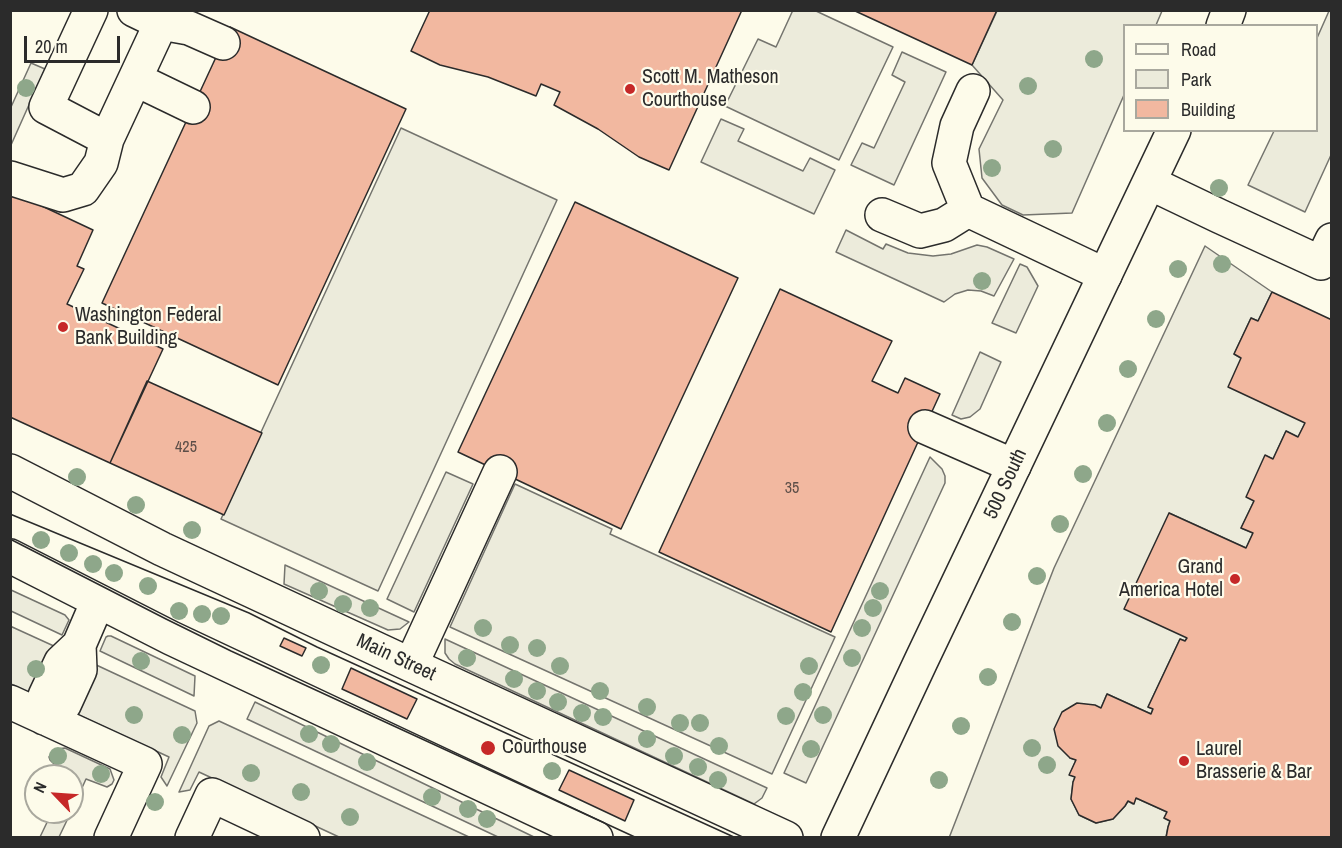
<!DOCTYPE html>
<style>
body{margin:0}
#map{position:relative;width:1342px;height:848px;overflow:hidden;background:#fdfbea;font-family:"Archivo Narrow",sans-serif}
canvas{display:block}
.frame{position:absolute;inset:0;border:12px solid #2b2b2b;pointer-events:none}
.legend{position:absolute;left:1123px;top:24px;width:195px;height:108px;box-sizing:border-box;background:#fdfbea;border:2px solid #a9a89e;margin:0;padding:8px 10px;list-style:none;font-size:18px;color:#2b2b2b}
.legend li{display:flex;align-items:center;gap:12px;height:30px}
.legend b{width:30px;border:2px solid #a9a89e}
.north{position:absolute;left:24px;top:764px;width:60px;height:60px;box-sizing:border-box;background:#fdfbea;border:2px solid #a9a89e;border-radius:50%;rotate:295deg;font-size:16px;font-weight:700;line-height:24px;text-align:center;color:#2b2b2b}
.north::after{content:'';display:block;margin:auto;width:21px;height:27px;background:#c62828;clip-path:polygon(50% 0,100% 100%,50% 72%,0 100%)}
.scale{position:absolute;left:24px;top:36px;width:96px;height:27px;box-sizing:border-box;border:3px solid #2b2b2b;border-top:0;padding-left:8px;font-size:18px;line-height:21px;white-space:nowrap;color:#2b2b2b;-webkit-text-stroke:4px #fdfbea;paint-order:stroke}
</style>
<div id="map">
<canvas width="1342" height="848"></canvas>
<div class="frame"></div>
<ul class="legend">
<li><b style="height:8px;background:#fdfbea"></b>Road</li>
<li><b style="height:16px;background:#ecebdb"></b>Park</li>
<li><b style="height:16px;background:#f2b8a0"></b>Building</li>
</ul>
<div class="north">N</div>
<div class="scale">20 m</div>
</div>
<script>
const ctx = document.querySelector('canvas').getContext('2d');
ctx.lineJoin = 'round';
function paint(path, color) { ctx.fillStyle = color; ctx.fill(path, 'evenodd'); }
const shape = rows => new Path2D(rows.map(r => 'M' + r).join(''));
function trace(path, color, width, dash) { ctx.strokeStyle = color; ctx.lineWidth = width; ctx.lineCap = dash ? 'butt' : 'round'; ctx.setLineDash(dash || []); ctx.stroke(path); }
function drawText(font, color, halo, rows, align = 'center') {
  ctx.font = font + ' "Archivo Narrow",sans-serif'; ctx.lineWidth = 4.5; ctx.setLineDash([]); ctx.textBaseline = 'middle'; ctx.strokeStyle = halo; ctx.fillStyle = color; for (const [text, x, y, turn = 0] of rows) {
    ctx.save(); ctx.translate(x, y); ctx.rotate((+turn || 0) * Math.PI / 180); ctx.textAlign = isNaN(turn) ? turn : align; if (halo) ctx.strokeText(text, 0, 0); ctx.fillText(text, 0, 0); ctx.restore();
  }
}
const green = shape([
 [793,10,816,11,893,47,839,160,725,106,758,39,776,47,793,10],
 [997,11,1162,11,1156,25,1124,26,1124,95,1072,213,1023,215,1002,205,982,178,979,149,1003,100,972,65,997,11],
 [1329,11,1332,11,1331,155,1305,212,1248,185,1274,131,1316,130,1317,38,1329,11],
 [902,52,946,72,894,185,851,165,862,143,874,148,905,82,892,75,902,52],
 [31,63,45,69,11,145,11,107,31,63],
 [721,119,744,129,738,141,803,171,810,158,835,170,814,214,701,162,721,119],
 [401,128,557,200,378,591,221,519,401,128],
 [846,230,883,249,886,244,908,253,933,256,951,254,977,245,987,247,1014,259,994,296,981,291,968,290,955,294,944,302,836,252,846,230],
 [1205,246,1272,292,1258,321,1251,318,1234,354,1241,358,1305,423,1298,437,1286,431,1273,459,1266,456,1254,501,1241,528,1253,533,1246,548,1169,513,1187,638,1185,641,1180,639,1148,707,1153,709,1151,714,1107,694,1101,708,1070,758,1076,760,1070,774,1075,777,1073,782,1071,799,1079,815,1096,823,1113,819,1125,806,1128,801,1133,804,1136,798,1167,812,1164,818,1170,821,1168,827,1166,837,949,838,1054,568,1205,246],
 [1020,264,1027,267,1038,286,1016,333,992,323,1020,264],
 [980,352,1001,362,980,409,970,417,961,419,952,415,980,352],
 [930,457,942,469,945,476,945,483,806,783,784,773,930,457],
 [446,472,473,484,414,612,387,599,446,472],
 [515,484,612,529,610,534,835,637,772,774,450,627,515,484],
 [285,565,409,622,400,629,388,630,284,584,285,565],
 [11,590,65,615,69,620,62,635,11,611,11,590],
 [10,626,56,647,34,692,29,693,11,684,10,626],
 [108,636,111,636,195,676,194,696,100,651,106,637,108,636],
 [445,639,767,788,762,798,754,804,455,664,449,659,445,653,445,639],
 [92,663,195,711,197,723,167,786,161,777,169,757,72,712,92,663],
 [255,702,534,837,498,837,247,719,255,702],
 [219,721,469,837,339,837,199,772,190,790,179,792,209,726,219,721],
 [65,748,110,769,114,780,112,784,107,787,86,779,72,810,72,776,69,776,71,771,53,763,50,760,49,757,52,752,56,749,65,748],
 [52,812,71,812,59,837,40,837,52,812]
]);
paint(green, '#ecebdb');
trace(green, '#74746e', 1.5);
const building = shape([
 [430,10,742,10,669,170,639,157,598,129,554,105,560,92,541,84,536,96,488,77,440,65,411,51,430,10],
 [853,10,997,10,972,65,853,10],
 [230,27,406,109,278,385,102,303,230,27],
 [10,191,93,230,77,266,84,269,67,304,163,349,110,463,10,417,10,191],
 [575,202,738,278,621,529,458,452,575,202],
 [780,289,892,341,872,381,898,393,905,378,940,394,831,632,659,552,780,289],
 [1272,292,1332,320,1332,838,1166,838,1168,827,1170,821,1164,818,1167,812,1136,798,1134,804,1128,801,1125,806,1113,819,1096,823,1079,815,1071,799,1073,782,1075,777,1069,775,1076,760,1070,758,1058,746,1054,729,1062,712,1077,703,1095,705,1101,708,1107,694,1151,714,1153,709,1148,707,1180,639,1185,641,1187,638,1124,609,1169,513,1246,548,1253,533,1241,528,1254,501,1246,497,1265,455,1273,459,1286,431,1298,437,1305,423,1228,387,1241,358,1234,354,1251,318,1258,321,1272,292],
 [147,381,262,433,224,515,110,463,147,381],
 [284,638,306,648,302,656,280,646,284,638],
 [351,668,417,699,407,719,342,689,351,668],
 [569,770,634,800,625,821,559,790,569,770]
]);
paint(building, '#f2b8a0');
trace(building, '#2b2b2b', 1.5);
const minor = shape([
 [91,10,46,107,107,139,161,23,134,10],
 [161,23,189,28,223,43],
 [135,79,193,107],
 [973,91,957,126,949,163,968,210,1105,275],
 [10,178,63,195,83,189,101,163,107,139],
 [1150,183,1219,216,1321,263,1332,240],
 [882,215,920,231,944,225,968,210],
 [925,427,1014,466],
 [10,471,162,549,411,665,786,838],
 [10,556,171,638,596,838],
 [79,645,80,670,64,705,44,718,45,696,61,662,79,645,98,601],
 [411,665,500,472],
 [10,702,145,764,111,838],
 [192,838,212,795,303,838]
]);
const major = shape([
 [1223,26,1229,10],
 [838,838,921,661,1174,130]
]);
trace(minor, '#2b2b2b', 36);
trace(major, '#2b2b2b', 36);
trace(minor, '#fdfbea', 33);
trace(major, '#fdfbea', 33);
trace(shape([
 [10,514,249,613,317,647,736,838],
 [10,539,166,619,231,651,637,838]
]), '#2b2b2b', 1.5);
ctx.fillStyle = '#8ea78a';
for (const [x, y] of [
 [1094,59],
 [1028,86],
 [26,88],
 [1053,149],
 [992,168],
 [1219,188],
 [1222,264],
 [1178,269],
 [982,281],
 [1156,319],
 [1128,369],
 [1107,423],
 [1083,474],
 [77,477],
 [136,505],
 [1060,524],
 [192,530],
 [41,540],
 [69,553],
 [93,564],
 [114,573],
 [1037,576],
 [148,586],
 [319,591],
 [880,591],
 [343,604],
 [370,608],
 [873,608],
 [179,611],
 [202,614],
 [221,616],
 [1012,622],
 [483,628],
 [862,628],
 [510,645],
 [537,648],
 [467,658],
 [852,658],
 [141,661],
 [321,665],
 [560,666],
 [809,666],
 [36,669],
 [988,677],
 [514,679],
 [537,691],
 [600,691],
 [803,692],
 [558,702],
 [647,707],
 [582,713],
 [134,715],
 [823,715],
 [786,716],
 [603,717],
 [680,723],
 [700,723],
 [961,726],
 [309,734],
 [182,735],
 [647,739],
 [331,744],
 [719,746],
 [1032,748],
 [811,749],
 [58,756],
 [674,756],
 [367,762],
 [1047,765],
 [698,767],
 [552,771],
 [251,773],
 [101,774],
 [718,780],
 [939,780],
 [301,792],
 [432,797],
 [155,802],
 [468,809],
 [350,817],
 [487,819]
]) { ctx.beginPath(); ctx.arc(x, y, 9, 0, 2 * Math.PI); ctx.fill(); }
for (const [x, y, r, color] of [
 [630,89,6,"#c62828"],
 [63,327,6,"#c62828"],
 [1235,579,6,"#c62828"],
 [488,748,8,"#c62828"],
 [1184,761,6,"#c62828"]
]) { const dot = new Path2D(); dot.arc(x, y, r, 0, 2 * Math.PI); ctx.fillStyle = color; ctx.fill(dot); trace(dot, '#fdfbea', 2); }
drawText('16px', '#5d4e48', null, [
 ["425",186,448],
 ["35",792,489]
]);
drawText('20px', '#2b2b2b', '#fdfbea', [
 ["Scott M. Matheson",642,78],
 ["Courthouse",642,101],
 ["Washington Federal",75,316],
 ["Bank Building",75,339],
 ["Grand",1223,568,"right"],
 ["America Hotel",1223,591,"right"],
 ["Courthouse",502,748],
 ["Laurel",1196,750],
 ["Brasserie & Bar",1196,773]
], 'left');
drawText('20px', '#2b2b2b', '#fdfbea', [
 ["500 South",1006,484,-65],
 ["Main Street",396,658,25]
]);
</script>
